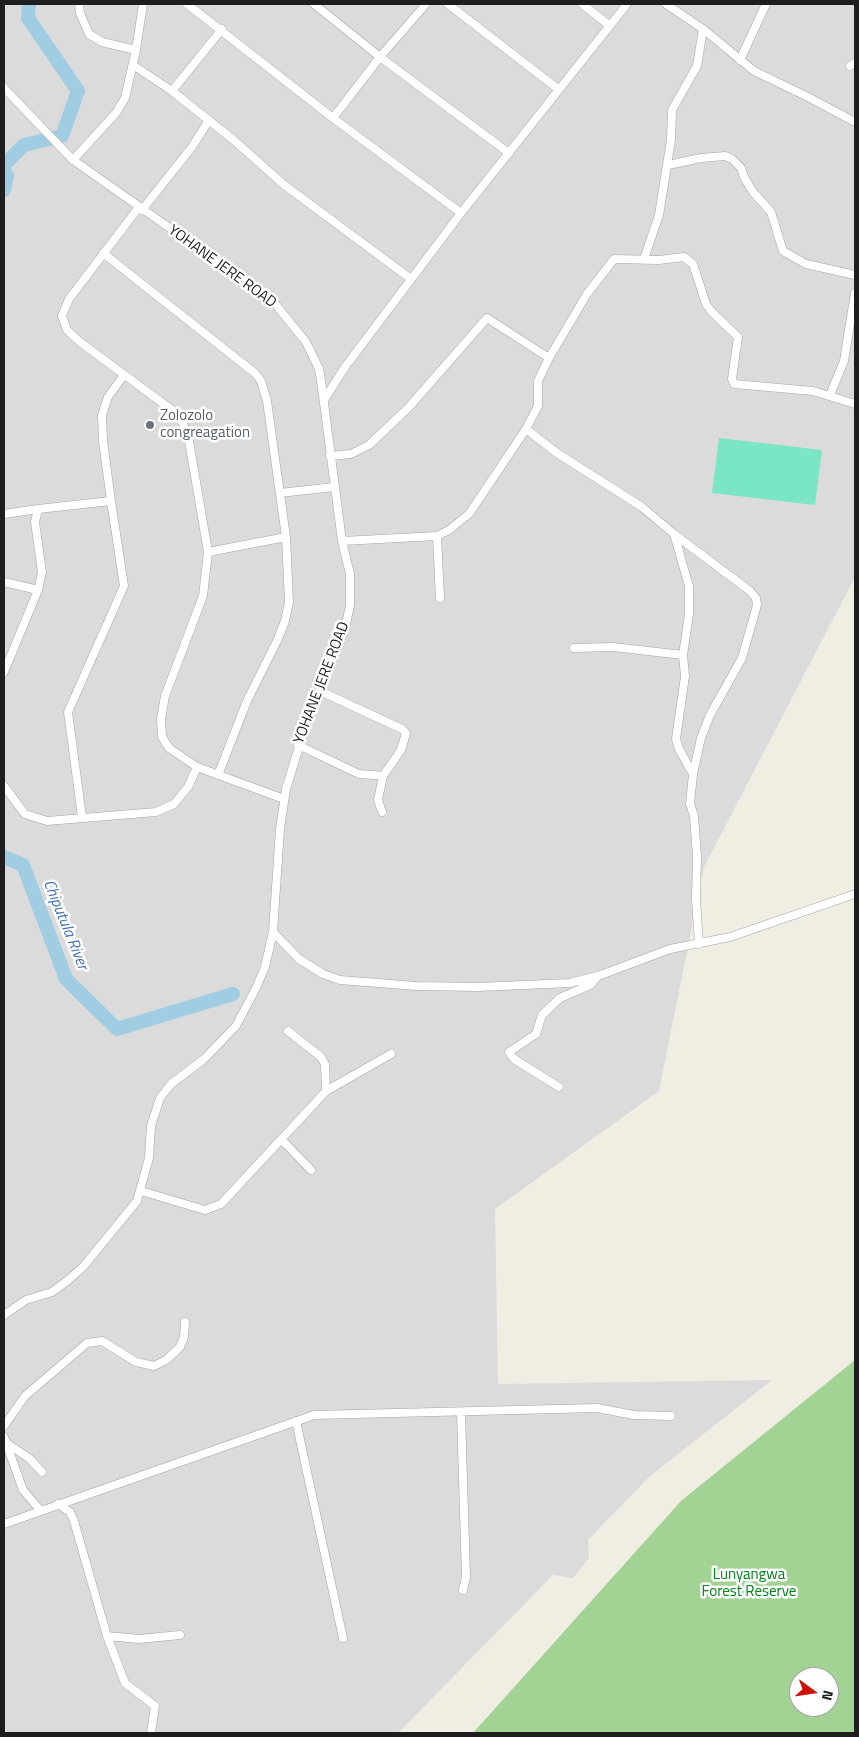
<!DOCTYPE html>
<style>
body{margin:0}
#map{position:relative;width:859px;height:1737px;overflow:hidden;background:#f0ede3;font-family:"Titillium Web",sans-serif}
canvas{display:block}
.frame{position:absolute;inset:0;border:5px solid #1e1e1e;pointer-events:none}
.north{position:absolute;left:789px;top:1667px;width:50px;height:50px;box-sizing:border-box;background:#fff;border:1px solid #a5a5a5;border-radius:50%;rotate:104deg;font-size:14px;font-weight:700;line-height:20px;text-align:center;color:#1e1e1e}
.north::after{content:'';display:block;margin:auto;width:18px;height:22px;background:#c10;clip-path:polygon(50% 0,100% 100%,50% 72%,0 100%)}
</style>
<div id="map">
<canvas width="859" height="1737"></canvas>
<div class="frame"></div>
<div class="north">N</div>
</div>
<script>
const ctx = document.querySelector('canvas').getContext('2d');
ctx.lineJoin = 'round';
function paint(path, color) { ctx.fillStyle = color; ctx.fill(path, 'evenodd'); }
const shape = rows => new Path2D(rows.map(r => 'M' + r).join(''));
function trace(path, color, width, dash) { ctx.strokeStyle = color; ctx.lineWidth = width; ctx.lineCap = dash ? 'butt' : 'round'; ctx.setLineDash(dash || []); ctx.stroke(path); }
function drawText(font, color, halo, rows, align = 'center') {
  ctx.font = font + ' "Titillium Web",sans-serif'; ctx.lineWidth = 5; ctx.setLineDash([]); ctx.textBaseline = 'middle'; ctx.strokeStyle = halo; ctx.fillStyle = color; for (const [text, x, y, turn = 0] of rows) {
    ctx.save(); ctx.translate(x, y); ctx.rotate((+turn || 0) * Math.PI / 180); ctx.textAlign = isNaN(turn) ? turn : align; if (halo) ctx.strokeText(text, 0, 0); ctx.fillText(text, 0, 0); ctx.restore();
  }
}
paint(shape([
 [4,4,855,4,855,577,704,867,659,1091,495,1209,498,1384,772,1380,649,1477,588,1540,589,1558,573,1578,553,1575,398,1733,4,1733]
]), '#dcdbdb');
paint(shape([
 [855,1360,855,1733,473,1733,681,1501],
 [799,1677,829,1677,829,1707,799,1707]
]), '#a2d394');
paint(shape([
 [719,438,822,450,815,505,712,493]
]), '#7ae6c5');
trace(shape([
 [4,165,24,145,62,136,78,91,28,18,29,4],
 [4,171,7,176,4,190],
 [4,857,23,865,66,979,117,1029,233,994]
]), '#a0cde2', 14);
const street = shape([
 [79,4,80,13,89,34,102,42,136,50],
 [187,4,333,118],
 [314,4,380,57,509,153],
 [426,4,380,57,333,118,461,213],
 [448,4,558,89],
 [582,4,609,25],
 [666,4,703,29,754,71,806,96,855,122],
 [740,60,766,4],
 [133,65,172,91,236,142,283,184,411,279],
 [850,66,855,63],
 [4,88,73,160,255,288,276,305,306,342,319,369,321,380,342,541,350,574,350,605,345,629,308,718,286,789,280,829,273,932,265,967,256,988,236,1026,204,1059,171,1084,160,1098,151,1126,149,1158,137,1201,83,1267,67,1281,52,1292,26,1300,4,1315],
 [172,91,222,29],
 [73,160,116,113,125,98,136,50,143,4],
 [668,165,701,158,725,156,732,159,741,168,744,177,753,192,771,212,783,251,806,264,855,275],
 [139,207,69,299,62,316,67,330,80,342,172,410,183,423,189,441,208,552,203,596,165,696,161,719,162,737,169,748,197,767,284,799],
 [142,210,192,147,209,120],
 [103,253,256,374,261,381,267,401,286,537,289,602,285,621,278,639,247,701,218,775],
 [644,259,659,215,671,140,672,110,697,66,703,29],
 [549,358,587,294,614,259,659,260,684,257,693,264,706,304,711,311,738,337,732,379,734,384,813,391,855,404],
 [830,395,844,361,855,293],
 [324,400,345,367,461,213,627,4],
 [330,456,351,454,369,445,409,407,487,318,549,358,538,381,538,406,526,429],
 [280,493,334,487],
 [4,514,38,509],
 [674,534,750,591,756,598,757,605,742,658,710,715,701,738,693,774],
 [437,536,440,598],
 [342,541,437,536,449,530,469,514,526,429,557,453,642,507,674,534,689,586,689,614,683,655,685,676,676,739,679,749,693,774,690,804,694,816,697,857,696,899,699,944],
 [208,552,286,537],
 [4,582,38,590],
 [574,648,613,647,683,655],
 [4,672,38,590,42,572,35,522,38,509,111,501,103,441,102,415,108,397,124,375],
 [298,745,359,774,374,775,383,776,401,750,406,733,402,729,320,691],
 [4,786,25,814,47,821,156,812,174,804,188,787,197,767],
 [382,812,378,800,383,776],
 [82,817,68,712,124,586,111,501],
 [273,932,299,959,323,974,340,980,416,986,478,987,570,983,598,976,670,949,730,937,855,894],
 [288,1031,321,1057,325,1064,326,1091],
 [559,1087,514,1059,509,1052,536,1034,542,1015,560,998,590,985,598,976],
 [282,1140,311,1170],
 [141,1191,205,1210,221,1204,326,1091,391,1054],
 [461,1413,466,1577,463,1590],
 [296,1421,343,1638],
 [4,1426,25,1396,87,1343,102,1341,136,1362,154,1366,166,1360,180,1347,184,1337,185,1322],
 [4,1437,23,1490,40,1510],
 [5,1442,30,1459,42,1472],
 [58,1504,70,1512,74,1521,107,1636,125,1683,155,1706,151,1733],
 [4,1524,314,1415,597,1408,634,1415,671,1416],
 [107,1636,139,1639,180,1635]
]);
trace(street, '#a5a5a5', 9);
trace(street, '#fff', 8);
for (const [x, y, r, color] of [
 [150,425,5,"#6b7280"]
]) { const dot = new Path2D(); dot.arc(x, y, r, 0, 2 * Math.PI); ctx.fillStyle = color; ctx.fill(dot); trace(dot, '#fff', 2); }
drawText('15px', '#1e1e1e', '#fff', [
 ["YOHANE JERE ROAD",222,267,36],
 ["YOHANE JERE ROAD",322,683,-69]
]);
drawText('15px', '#5b616d', '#fff', [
 ["Zolozolo",160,416],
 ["congreagation",160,433]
], 'left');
drawText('15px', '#028618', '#fff', [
 ["Lunyangwa",749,1575],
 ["Forest Reserve",749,1592]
]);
drawText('italic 16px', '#4273b6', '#fff', [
 ["Chiputula River",65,925,68]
]);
</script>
